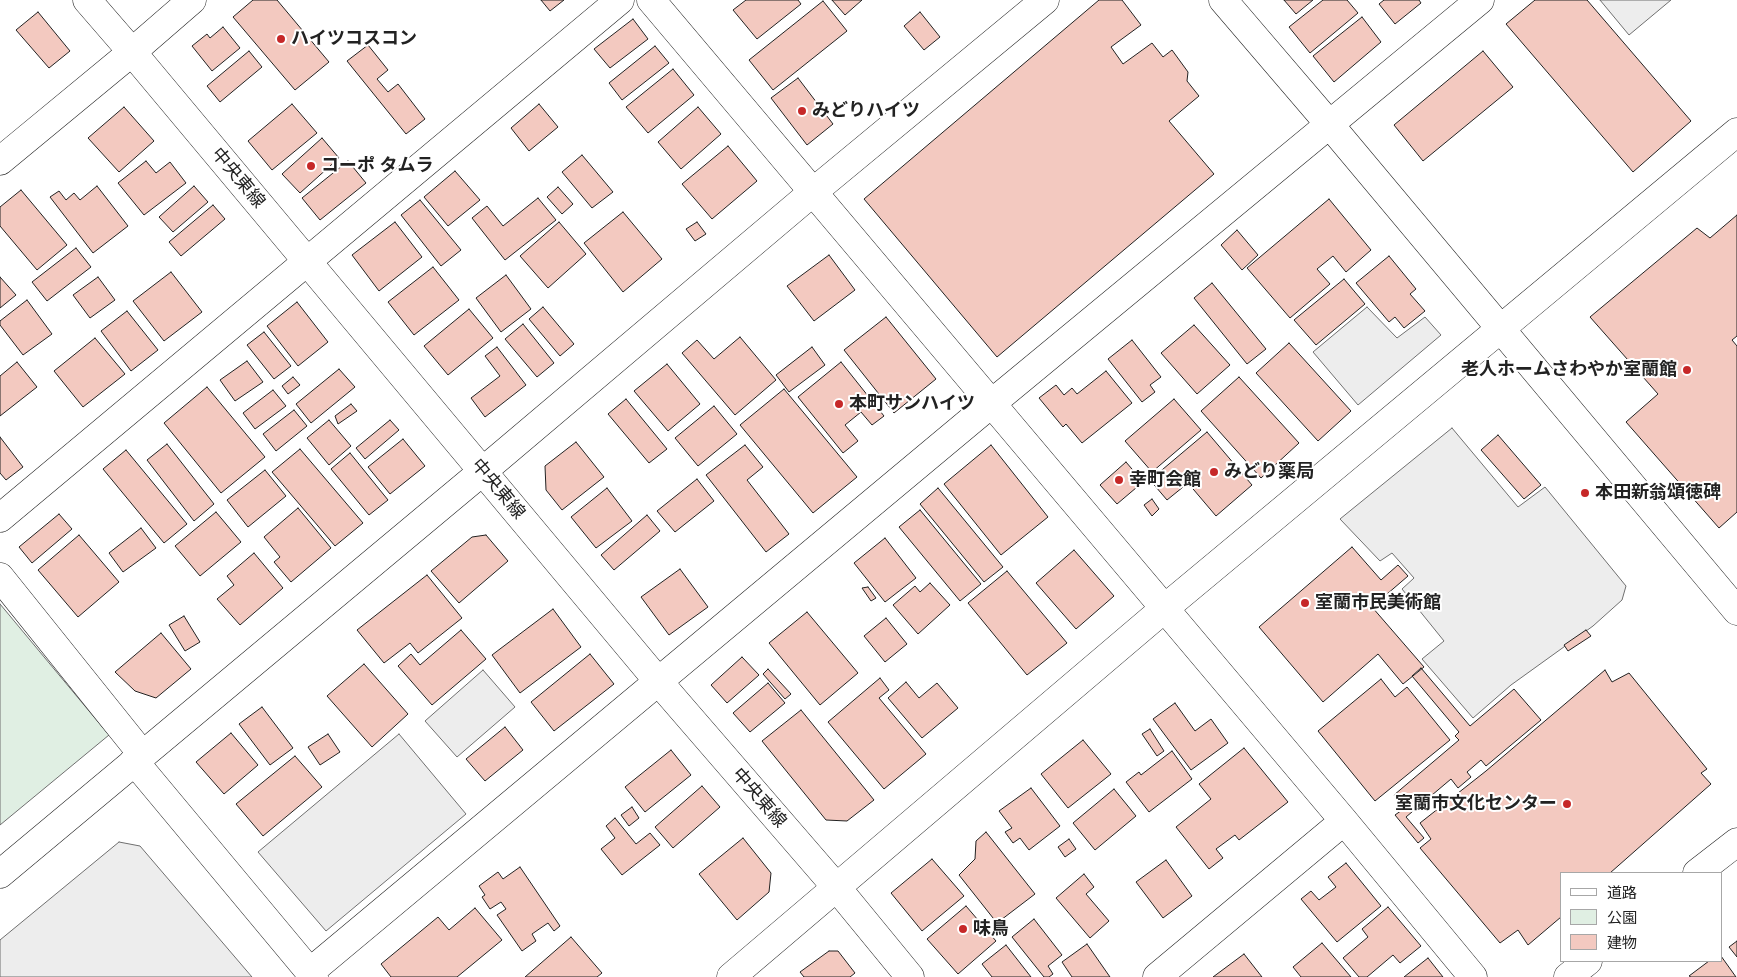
<!DOCTYPE html>
<meta charset="utf-8">
<style>
body{margin:0}
#map{position:relative;width:1737px;height:977px;overflow:hidden;background:#fff;font-family:"Roboto Serif","Noto Sans JP",serif}
canvas{display:block}
.legend{position:absolute;left:1560px;top:872px;width:162px;height:90px;box-sizing:border-box;background:#fff;border:1px solid #a7a7a7;margin:0;padding:6px 9px;list-style:none;font-size:15px;color:#222}
.legend li{display:flex;align-items:center;gap:10px;height:25px}
.legend b{width:25px;border:1px solid #a7a7a7}
</style>
<div id="map">
<canvas width="1737" height="977"></canvas>
<ul class="legend">
<li><b style="height:6px;background:#fff"></b>道路</li>
<li><b style="height:14px;background:#e0efe3"></b>公園</li>
<li><b style="height:14px;background:#f3c9c0"></b>建物</li>
</ul>
</div>
<script>
const ctx = document.querySelector('canvas').getContext('2d');
ctx.lineJoin = 'round';
function paint(path, color) { ctx.fillStyle = color; ctx.fill(path, 'evenodd'); }
const shape = rows => new Path2D(rows.map(r => 'M' + r).join(''));
function trace(path, color, width, dash) { ctx.strokeStyle = color; ctx.lineWidth = width; ctx.lineCap = dash ? 'butt' : 'round'; ctx.setLineDash(dash || []); ctx.stroke(path); }
function drawText(font, color, halo, rows, align = 'center') {
  ctx.font = font + ' "Roboto Serif","Noto Sans JP",serif'; ctx.lineWidth = 4; ctx.setLineDash([]); ctx.textBaseline = 'middle'; ctx.strokeStyle = halo; ctx.fillStyle = color; for (const [text, x, y, turn = 0] of rows) {
    ctx.save(); ctx.translate(x, y); ctx.rotate((+turn || 0) * Math.PI / 180); ctx.textAlign = isNaN(turn) ? turn : align; if (halo) ctx.strokeText(text, 0, 0); ctx.fillText(text, 0, 0); ctx.restore();
  }
}
const green = shape([
 [0,604,109,735,0,825,0,604]
]);
paint(green, '#e0efe3');
trace(green, '#6f6f6f', 1);
const parking = shape([
 [1600,0,1671,0,1629,35,1600,0],
 [1367,307,1397,338,1425,317,1441,335,1358,405,1313,352,1367,307],
 [1452,428,1518,507,1545,487,1626,586,1622,600,1593,626,1511,685,1473,718,1422,659,1444,641,1402,589,1414,578,1392,553,1380,561,1340,519,1452,428],
 [483,670,515,707,457,757,425,721,483,670],
 [399,734,466,814,326,931,258,852,399,734],
 [119,842,140,846,252,977,0,977,0,940,119,842]
]);
paint(parking, '#ededed');
trace(parking, '#6f6f6f', 1);
const building = shape([
 [253,0,277,0,329,62,295,90,233,17,253,0],
 [541,0,564,0,550,11,541,0],
 [746,0,798,0,801,4,757,39,733,10,746,0],
 [832,0,862,0,845,15,832,0],
 [1099,0,1122,0,1141,25,1111,47,1123,64,1152,43,1163,57,1172,50,1188,72,1187,81,1199,96,1169,121,1214,174,997,357,864,199,1099,0],
 [1284,0,1313,0,1296,14,1284,0],
 [1323,0,1347,0,1358,13,1310,53,1289,27,1323,0],
 [1384,0,1419,0,1421,3,1395,24,1379,4,1384,0],
 [1535,0,1587,0,1691,121,1633,172,1506,24,1535,0],
 [823,1,847,31,773,90,749,60,823,1],
 [38,12,70,51,49,68,16,30,38,12],
 [920,12,940,37,924,50,904,26,920,12],
 [1362,17,1381,42,1334,82,1313,56,1362,17],
 [633,19,648,39,610,68,594,49,633,19],
 [223,27,240,48,212,71,192,46,207,34,210,38,223,27],
 [368,45,388,70,377,79,388,92,398,84,425,119,406,134,347,61,368,45],
 [655,46,669,63,622,100,609,83,655,46],
 [249,51,262,67,220,102,207,86,249,51],
 [1483,51,1513,87,1423,161,1394,125,1483,51],
 [673,69,694,95,648,133,626,107,673,69],
 [798,78,833,124,807,145,771,98,798,78],
 [292,104,317,133,272,170,248,141,292,104],
 [539,104,558,127,529,151,511,128,539,104],
 [124,107,154,141,119,172,88,138,124,107],
 [698,107,721,134,681,169,658,142,698,107],
 [322,138,339,158,300,193,282,174,322,138],
 [728,146,757,181,712,219,682,184,728,146],
 [582,155,613,192,592,208,562,172,582,155],
 [146,161,156,173,170,162,186,183,144,215,118,183,146,161],
 [348,161,366,183,320,220,302,198,348,161],
 [455,171,480,200,448,226,424,197,455,171],
 [97,186,128,226,93,253,50,197,59,191,66,200,74,193,80,200,97,186],
 [194,186,208,202,173,232,159,217,194,186],
 [558,187,573,204,562,214,547,197,558,187],
 [21,190,67,245,37,270,0,226,0,207,21,190],
 [538,198,556,220,505,260,472,218,487,206,503,226,538,198],
 [1329,199,1371,250,1346,272,1333,256,1317,269,1330,284,1290,318,1247,268,1329,199],
 [420,200,461,250,441,266,401,215,420,200],
 [213,205,225,219,181,256,169,242,213,205],
 [623,212,662,259,623,292,584,243,623,212],
 [1737,215,1737,336,1732,340,1737,346,1737,512,1719,528,1626,422,1658,394,1590,317,1697,228,1710,238,1737,215],
 [395,222,422,257,379,291,352,255,395,222],
 [559,222,586,254,548,288,520,256,559,222],
 [697,222,706,234,695,241,686,229,697,222],
 [1237,230,1258,255,1242,270,1221,245,1237,230],
 [76,248,91,267,47,301,32,282,76,248],
 [829,255,855,290,814,321,787,286,829,255],
 [1389,256,1416,289,1410,294,1425,311,1404,328,1395,317,1389,322,1356,283,1389,256],
 [433,267,459,300,414,335,388,302,433,267],
 [171,272,202,312,164,341,133,301,171,272],
 [506,275,531,309,501,332,476,298,506,275],
 [0,277,16,295,0,308,0,277],
 [98,277,115,300,90,318,73,295,98,277],
 [1344,279,1365,304,1316,345,1294,320,1344,279],
 [1212,283,1266,349,1247,364,1194,298,1212,283],
 [27,300,52,334,23,355,0,325,0,321,27,300],
 [297,302,328,342,298,366,267,326,297,302],
 [543,307,574,344,560,356,529,319,543,307],
 [469,309,493,338,448,375,424,346,469,309],
 [127,311,158,350,131,371,101,331,127,311],
 [886,317,936,379,894,413,844,350,886,317],
 [523,324,554,363,537,377,505,339,523,324],
 [1194,325,1230,365,1197,394,1161,353,1194,325],
 [264,332,291,366,274,379,247,345,264,332],
 [740,337,776,380,735,415,682,353,697,340,714,359,740,337],
 [95,338,125,374,83,407,54,371,95,338],
 [1132,340,1161,377,1150,385,1155,392,1142,402,1108,359,1132,340],
 [1289,343,1351,411,1318,441,1256,373,1289,343],
 [497,347,526,385,485,417,471,398,500,376,485,356,497,347],
 [812,347,825,365,789,392,776,375,812,347],
 [247,361,263,382,235,401,220,380,247,361],
 [17,362,37,387,0,416,0,376,17,362],
 [841,362,884,416,872,425,861,412,845,425,858,441,843,453,798,397,841,362],
 [667,364,700,404,668,431,634,391,667,364],
 [339,369,355,387,311,423,296,404,339,369],
 [1106,371,1132,403,1082,443,1066,424,1063,427,1039,398,1056,385,1064,395,1072,388,1077,394,1106,371],
 [293,377,300,385,288,394,282,386,293,377],
 [1239,377,1299,443,1261,478,1201,411,1239,377],
 [207,387,265,457,221,493,164,423,207,387],
 [784,389,857,477,813,513,740,425,784,389],
 [273,390,286,406,255,429,243,413,273,390],
 [626,399,667,449,649,463,608,414,626,399],
 [1174,399,1201,430,1152,472,1125,441,1174,399],
 [351,404,357,411,338,424,335,416,351,404],
 [714,406,737,434,698,466,675,438,714,406],
 [294,410,307,426,276,451,263,434,294,410],
 [329,420,351,446,329,465,307,438,329,420],
 [390,420,399,430,365,459,356,448,390,420],
 [1207,432,1252,485,1216,516,1188,483,1167,500,1150,480,1207,432],
 [1498,435,1541,485,1524,499,1481,450,1498,435],
 [0,437,23,467,6,480,0,473,0,437],
 [403,439,425,466,390,494,368,467,403,439],
 [576,442,604,477,562,510,546,490,545,466,576,442],
 [167,444,214,504,194,521,147,460,167,444],
 [745,445,763,467,747,480,789,534,766,552,706,475,745,445],
 [991,445,1048,517,1001,555,944,484,991,445],
 [300,449,363,523,335,546,272,472,300,449],
 [126,450,187,524,164,543,103,469,126,450],
 [350,453,388,500,369,515,331,469,350,453],
 [1126,462,1143,482,1117,504,1100,485,1126,462],
 [265,470,286,496,248,527,227,500,265,470],
 [697,479,714,501,675,532,657,511,697,479],
 [607,488,632,521,596,548,571,517,607,488],
 [938,488,1003,567,984,582,920,504,938,488],
 [1152,499,1159,509,1152,516,1144,505,1152,499],
 [298,508,331,548,291,582,274,562,280,557,264,537,298,508],
 [920,510,981,584,960,601,899,527,920,510],
 [216,512,241,542,200,576,175,546,216,512],
 [59,514,72,529,32,563,19,547,59,514],
 [647,515,660,531,614,570,601,555,647,515],
 [141,528,156,548,123,572,109,553,141,528],
 [79,535,119,582,78,617,38,570,79,535],
 [486,535,508,561,459,603,431,571,472,537,486,535],
 [885,538,916,578,885,602,854,563,885,538],
 [1352,547,1381,580,1398,565,1408,576,1372,607,1424,667,1403,684,1378,654,1323,702,1259,627,1352,547],
 [1074,550,1114,596,1076,629,1036,583,1074,550],
 [254,553,283,588,240,625,217,599,234,585,227,576,254,553],
 [680,569,708,607,669,635,641,597,680,569],
 [1007,571,1067,643,1027,675,968,603,1007,571],
 [427,575,462,618,418,653,410,643,384,663,357,630,427,575],
 [930,583,950,605,918,634,893,605,915,586,920,592,930,583],
 [868,587,876,598,871,601,862,588,868,587],
 [553,609,581,647,520,693,492,655,553,609],
 [807,612,858,673,820,705,769,643,807,612],
 [184,616,200,642,185,651,169,625,184,616],
 [886,618,907,644,885,662,864,636,886,618],
 [461,630,486,659,432,705,398,666,411,654,420,665,461,630],
 [1586,630,1591,636,1568,651,1564,645,1586,630],
 [161,633,191,669,156,698,135,691,115,672,161,633],
 [590,654,614,684,554,731,531,702,590,654],
 [742,657,759,675,727,703,711,685,742,657],
 [364,664,408,714,372,747,327,696,364,664],
 [1421,668,1470,726,1514,689,1541,720,1486,766,1481,760,1467,772,1471,777,1458,788,1451,779,1406,817,1424,838,1418,843,1395,815,1405,808,1394,795,1459,740,1455,736,1459,732,1412,676,1421,668],
 [768,669,791,694,785,699,763,674,768,669],
 [1605,670,1612,682,1629,673,1707,769,1701,773,1711,784,1610,873,1561,873,1561,917,1528,945,1518,930,1500,943,1420,848,1431,839,1420,823,1486,771,1605,670],
 [880,678,889,690,879,698,926,754,884,789,828,722,880,678],
 [1381,679,1395,697,1407,687,1450,740,1375,801,1318,731,1381,679],
 [906,682,919,698,937,683,958,708,922,738,888,698,906,682],
 [768,683,785,703,750,732,733,713,768,683],
 [1175,703,1195,731,1211,719,1228,743,1191,770,1153,719,1175,703],
 [262,707,293,748,270,765,239,724,262,707],
 [801,710,874,800,847,821,826,820,762,741,801,710],
 [505,727,523,750,485,781,466,759,505,727],
 [1150,729,1164,751,1157,756,1142,734,1150,729],
 [231,733,258,765,224,794,196,762,231,733],
 [328,734,340,752,320,765,308,747,328,734],
 [1083,740,1111,774,1068,808,1041,774,1083,740],
 [1244,748,1288,802,1239,840,1235,835,1216,849,1223,858,1209,869,1176,827,1211,799,1199,784,1244,748],
 [671,750,691,775,645,812,625,787,671,750],
 [1172,751,1192,779,1149,812,1126,782,1139,772,1141,775,1172,751],
 [295,756,322,787,263,836,236,804,295,756],
 [702,786,720,807,673,848,655,827,702,786],
 [1031,788,1060,826,1029,850,1020,838,1013,843,1005,832,1012,828,999,811,1031,788],
 [1114,789,1136,816,1095,850,1073,823,1114,789],
 [632,807,639,818,629,826,621,815,632,807],
 [615,818,636,844,650,833,660,845,622,875,601,849,615,838,606,826,615,818],
 [986,832,1035,894,997,923,959,875,975,859,976,841,986,832],
 [743,838,771,873,769,892,737,920,699,874,743,838],
 [1069,839,1076,849,1065,857,1058,847,1069,839],
 [932,859,964,896,922,931,891,893,932,859],
 [1166,860,1192,896,1163,918,1136,882,1166,860],
 [1346,863,1381,906,1337,942,1301,899,1311,891,1319,900,1336,887,1328,877,1346,863],
 [520,867,560,926,554,931,548,923,532,934,536,941,522,951,497,915,506,909,501,902,490,909,482,897,485,895,479,886,498,872,503,879,520,867],
 [1084,874,1094,887,1086,894,1109,921,1090,938,1056,898,1084,874],
 [966,906,996,941,958,974,927,939,966,906],
 [1388,907,1421,946,1400,963,1393,955,1367,977,1359,977,1343,958,1368,937,1362,929,1388,907],
 [475,908,502,940,457,977,391,977,381,964,438,917,449,930,475,908],
 [1034,919,1062,955,1048,966,1053,974,1049,977,1044,977,1012,937,1034,919],
 [571,937,602,973,597,977,525,977,571,937],
 [1737,941,1737,957,1729,947,1737,941],
 [1322,943,1351,977,1301,977,1293,967,1322,943],
 [1087,944,1110,977,1072,977,1062,962,1087,944],
 [1006,945,1031,977,992,977,982,964,1006,945],
 [829,951,838,951,855,973,850,977,804,977,800,972,829,951],
 [1244,954,1262,977,1213,977,1244,954],
 [1721,956,1736,977,1691,977,1689,976,1709,961,1721,961,1721,956],
 [1428,958,1443,977,1404,977,1428,958]
]);
paint(building, '#f3c9c0');
trace(building, '#222', 1);
const street = shape([
 [651,0,1344,821,1473,977],
 [1223,0,1330,125,1737,611],
 [0,161,132,52,192,0],
 [0,518,620,0],
 [0,577,142,754],
 [134,761,314,977],
 [1697,873,1737,842],
 [310,972,992,403,1480,0],
 [731,977,1165,608,1737,132],
 [1157,977,1344,821],
 [1568,977,1588,961]
]);
const secondary = shape([
 [87,0,132,52,658,681,837,888,910,977],
 [0,874,483,471,813,192,1045,0]
]);
trace(street, '#222', 29);
trace(secondary, '#222', 29);
trace(street, '#fff', 28);
trace(secondary, '#fff', 28);
for (const [x, y, r, color] of [
 [281,39,5,"#c62828"],
 [802,111,5,"#c62828"],
 [311,166,5,"#c62828"],
 [1687,370,5,"#c62828"],
 [839,404,5,"#c62828"],
 [1214,472,5,"#c62828"],
 [1119,480,5,"#c62828"],
 [1585,493,5,"#c62828"],
 [1305,603,5,"#c62828"],
 [1567,804,5,"#c62828"],
 [963,929,5,"#c62828"]
]) { const dot = new Path2D(); dot.arc(x, y, r, 0, 2 * Math.PI); ctx.fillStyle = color; ctx.fill(dot); trace(dot, '#fff', 2); }
drawText('bold 18px', '#222', '#fff', [
 ["ハイツコスコン",291,39],
 ["みどりハイツ",812,111],
 ["コーポ タムラ",321,166],
 ["老人ホームさわやか室蘭館",1677,370,"right"],
 ["本町サンハイツ",849,404],
 ["みどり薬局",1224,472],
 ["幸町会館",1129,480],
 ["本田新翁頌徳碑",1595,493],
 ["室蘭市民美術館",1315,603],
 ["室蘭市文化センター",1557,804,"right"],
 ["味鳥",973,929]
], 'left');
drawText('18px', '#222', '#fff', [
 ["中央東線",238,178,50],
 ["中央東線",498,489,50],
 ["中央東線",759,798,49]
]);
</script>
